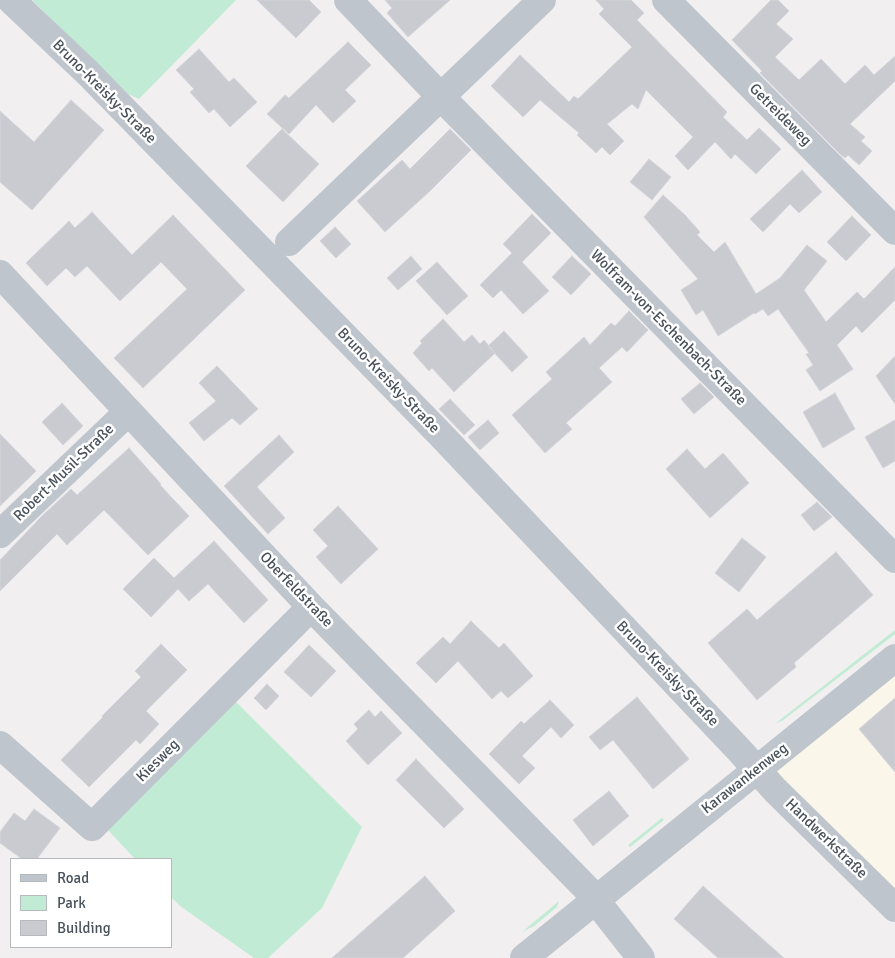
<!DOCTYPE html>
<meta charset="utf-8">
<style>
body{margin:0}
#map{position:relative;width:895px;height:958px;overflow:hidden;background:#f1efef;font-family:Signika,sans-serif}
canvas{display:block}
.legend{position:absolute;left:10px;top:858px;width:162px;height:90px;box-sizing:border-box;background:#fff;border:1px solid #b6b9bd;margin:0;padding:6px 9px;list-style:none;font-size:15px;color:#49515b}
.legend li{display:flex;align-items:center;gap:10px;height:25px}
.legend b{width:25px;border:1px solid #b6b9bd}
</style>
<div id="map">
<canvas width="895" height="958"></canvas>
<ul class="legend">
<li><b style="height:6px;background:#bfc5cd"></b>Road</li>
<li><b style="height:14px;background:#c2ebd5"></b>Park</li>
<li><b style="height:14px;background:#c9cbd1"></b>Building</li>
</ul>
</div>
<script>
const ctx = document.querySelector('canvas').getContext('2d');
ctx.lineJoin = 'round';
function paint(path, color) { ctx.fillStyle = color; ctx.fill(path, 'evenodd'); }
const shape = rows => new Path2D(rows.map(r => 'M' + r).join(''));
function trace(path, color, width, dash) { ctx.strokeStyle = color; ctx.lineWidth = width; ctx.lineCap = dash ? 'butt' : 'round'; ctx.setLineDash(dash || []); ctx.stroke(path); }
function drawText(font, color, halo, rows, align = 'center') {
  ctx.font = font + ' Signika,sans-serif'; ctx.lineWidth = 5; ctx.setLineDash([]); ctx.textBaseline = 'middle'; ctx.strokeStyle = halo; ctx.fillStyle = color; for (const [text, x, y, turn = 0] of rows) {
    ctx.save(); ctx.translate(x, y); ctx.rotate((+turn || 0) * Math.PI / 180); ctx.textAlign = isNaN(turn) ? turn : align; if (halo) ctx.strokeText(text, 0, 0); ctx.fillText(text, 0, 0); ctx.restore();
  }
}
paint(shape([
 [895,674,895,902,759,776]
]), '#faf7ea');
paint(shape([
 [32,0,236,0,139,99,128,94],
 [895,630,895,634,782,721,776,723],
 [232,698,362,827,322,908,268,958,254,958,180,906,171,897,171,859,135,859,107,829],
 [662,818,664,820,630,847,628,845],
 [559,901,557,907,534,926,522,932]
]), '#c2ebd5');
const building = shape([
 [257,0,309,0,321,12,296,38,257,0],
 [385,0,450,0,408,37,387,13,392,8,385,0],
 [596,0,631,0,644,13,637,20,727,112,723,117,747,140,759,128,781,149,756,174,735,154,731,159,715,142,688,170,675,156,693,137,646,90,638,109,632,104,607,124,624,141,610,155,602,147,596,153,577,135,579,133,540,100,523,117,491,86,520,55,569,102,574,96,578,99,632,47,599,14,604,9,596,0],
 [771,0,778,0,789,11,776,24,793,39,775,57,799,80,821,59,845,84,865,65,874,75,895,56,895,81,850,124,865,137,861,141,872,151,859,165,848,155,845,158,841,155,760,73,762,71,732,40,771,0],
 [348,42,371,65,345,90,356,101,333,123,316,105,289,134,267,114,285,95,289,98,348,42],
 [199,49,229,82,234,78,257,102,230,127,214,109,209,113,190,92,194,89,176,70,199,49],
 [71,100,104,130,32,210,0,182,0,111,34,142,71,100],
 [282,129,319,164,283,202,246,166,282,129],
 [450,129,471,150,430,191,385,232,357,201,402,160,410,169,450,129],
 [649,159,671,177,652,200,630,182,649,159],
 [802,170,822,192,799,213,790,204,763,232,750,219,802,170],
 [663,195,685,215,700,232,697,235,714,252,725,242,756,294,780,278,807,245,827,261,804,290,826,322,857,292,864,299,895,267,895,300,862,333,856,326,837,345,853,369,820,391,806,370,813,365,806,354,809,353,778,309,768,316,763,309,755,314,754,313,718,336,703,310,696,315,681,290,698,279,644,217,663,195],
 [92,212,132,255,173,215,245,290,143,388,114,358,187,289,161,262,120,301,87,266,75,277,66,268,47,286,26,263,69,221,75,228,92,212],
 [532,214,551,233,522,262,549,291,523,314,501,290,493,298,480,285,512,253,503,244,532,214],
 [852,216,871,235,846,261,827,242,852,216],
 [335,227,351,244,336,258,320,241,335,227],
 [411,256,422,269,398,290,387,278,411,256],
 [572,256,591,274,571,295,552,277,572,256],
 [437,262,468,296,447,315,416,281,437,262],
 [629,311,648,330,627,352,622,347,599,368,612,382,566,423,572,429,545,453,512,415,552,379,546,372,584,337,590,345,611,323,615,326,629,311],
 [443,319,464,342,472,335,480,344,484,340,495,353,454,392,432,368,429,371,413,353,422,343,420,341,443,319],
 [504,331,528,357,512,372,488,346,504,331],
 [895,356,895,404,876,376,895,356],
 [217,366,258,409,240,425,232,418,204,441,189,423,216,401,199,383,217,366],
 [700,383,714,397,694,414,681,399,700,383],
 [835,393,855,429,823,448,803,412,835,393],
 [450,399,475,425,464,435,439,409,450,399],
 [62,403,83,426,63,445,42,422,62,403],
 [488,420,499,433,480,450,468,437,488,420],
 [895,420,895,461,883,468,865,437,895,420],
 [0,434,36,471,0,506,0,434],
 [279,435,294,452,257,487,285,518,268,534,224,486,279,435],
 [129,448,161,484,160,485,189,516,148,555,104,510,67,545,57,534,0,591,0,560,41,517,71,489,77,495,129,448],
 [687,449,705,469,723,453,749,483,710,518,666,469,687,449],
 [817,502,832,517,814,531,801,515,817,502],
 [338,506,378,549,341,584,316,557,328,546,313,530,338,506],
 [742,538,766,557,739,592,715,573,742,538],
 [214,541,268,600,244,623,208,584,189,601,178,589,151,617,123,589,154,558,174,578,214,541],
 [836,552,873,595,794,663,796,667,757,700,708,643,747,609,757,620,836,552],
 [471,621,499,648,504,643,533,676,508,698,501,691,492,699,458,661,436,683,416,663,443,637,450,644,471,621],
 [161,644,187,670,146,711,159,724,140,744,136,740,89,787,61,760,103,717,102,716,141,677,135,671,161,644],
 [309,645,336,671,311,697,284,672,309,645],
 [267,684,279,696,266,710,254,698,267,684],
 [637,697,689,759,653,789,613,740,600,750,589,737,637,697],
 [895,698,895,772,859,729,895,698],
 [550,700,574,725,561,738,551,727,522,756,535,768,519,784,489,754,521,721,524,724,550,700],
 [369,710,375,717,381,711,402,733,368,765,346,741,358,729,354,724,369,710],
 [416,759,464,809,444,828,396,780,416,759],
 [609,791,629,816,593,846,573,820,609,791],
 [34,809,60,828,37,859,22,859,0,843,0,832,14,813,25,821,34,809],
 [425,876,455,911,403,958,332,958,425,876],
 [703,886,784,958,718,958,674,919,703,886]
]);
paint(building, '#c9cbd1');
trace(building, '#d4d5da', 1);
trace(shape([
 [11,0,87,72,440,434,740,751,775,790,895,908],
 [348,0,440,96,895,559],
 [666,0,895,231],
 [289,242,542,0],
 [0,274,311,607,586,888,641,958],
 [0,534,128,412],
 [0,745,92,827,311,607],
 [524,958,895,658]
]), '#bfc5cd', 28);
drawText('15px', '#49515b', '#fff', [
 ["Bruno-Kreisky-Straße",104,92,45],
 ["Getreideweg",780,115,45],
 ["Wolfram-von-Eschenbach-Straße",668,328,45],
 ["Bruno-Kreisky-Straße",388,381,46],
 ["Robert-Musil-Straße",64,473,-44],
 ["Oberfeldstraße",296,590,46],
 ["Bruno-Kreisky-Straße",667,674,46],
 ["Kiesweg",158,761,-45],
 ["Karawankenweg",745,779,-38],
 ["Handwerkstraße",826,839,44]
]);
</script>
